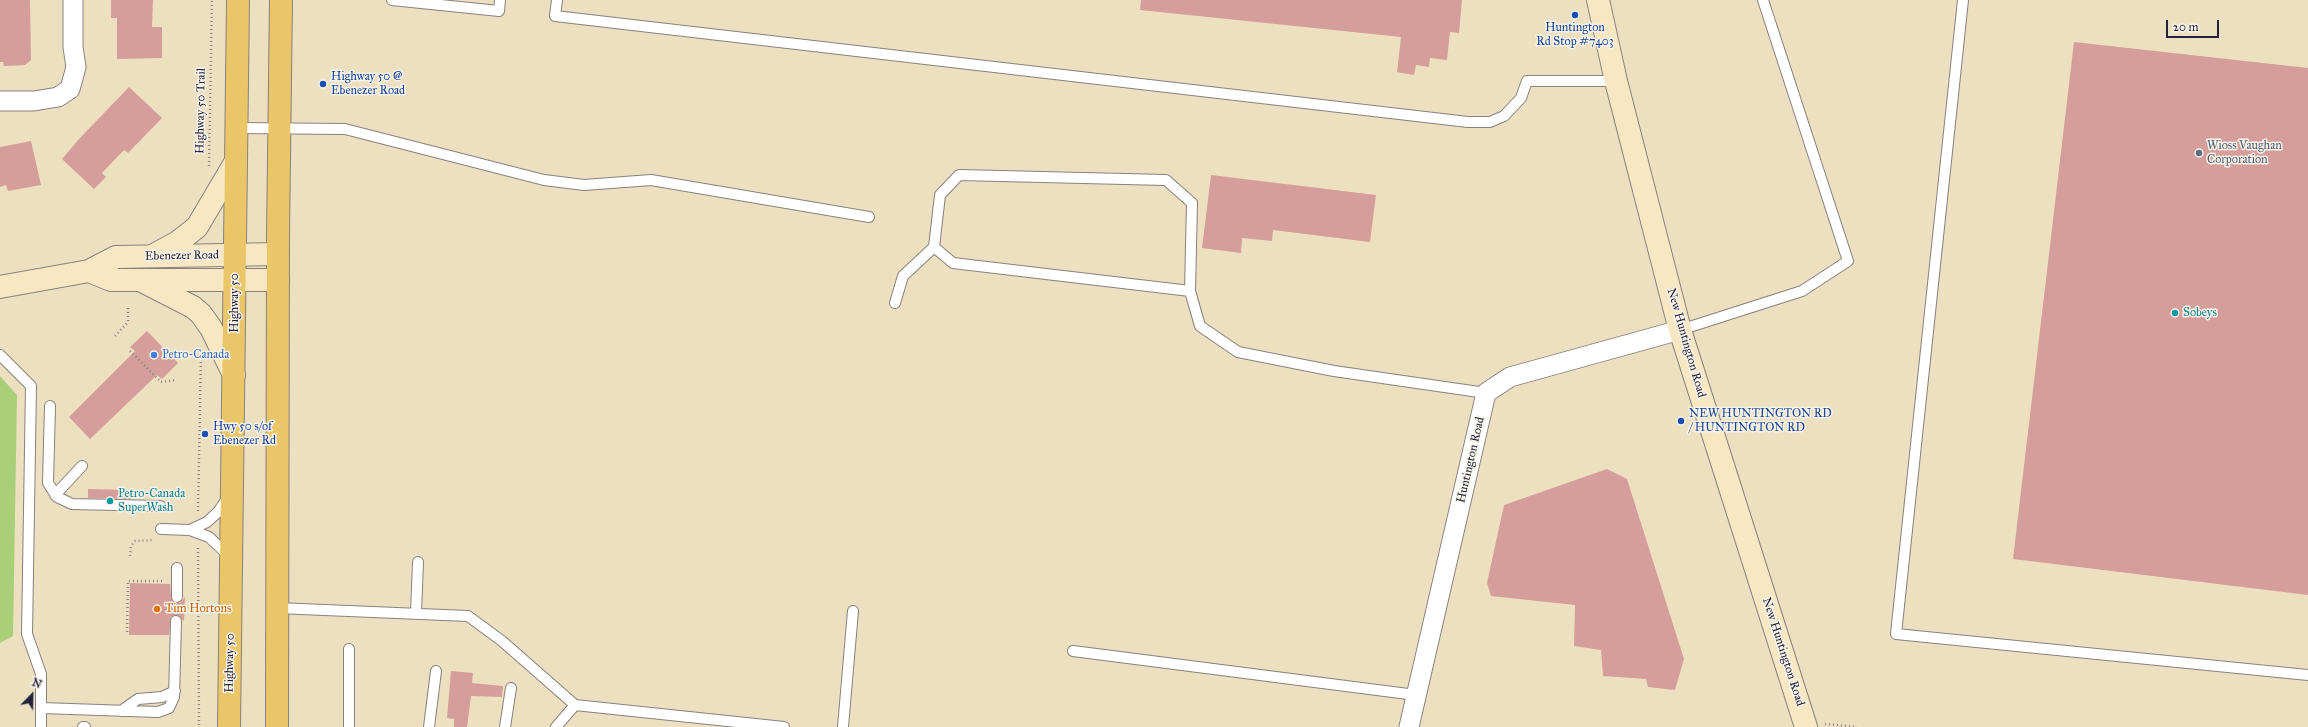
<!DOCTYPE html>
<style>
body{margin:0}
#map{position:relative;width:2308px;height:727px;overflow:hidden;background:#ede0c0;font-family:"IM FELL Great Primer",serif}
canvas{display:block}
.north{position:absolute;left:12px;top:675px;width:40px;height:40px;-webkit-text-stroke:3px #f7f3e8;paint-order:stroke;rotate:23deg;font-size:11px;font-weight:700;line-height:16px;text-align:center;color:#22223b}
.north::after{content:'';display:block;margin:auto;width:14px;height:18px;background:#22223b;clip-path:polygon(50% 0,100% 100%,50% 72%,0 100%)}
.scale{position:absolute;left:2166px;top:20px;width:53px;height:18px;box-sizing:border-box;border:2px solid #22223b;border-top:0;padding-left:5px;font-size:12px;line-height:14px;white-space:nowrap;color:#22223b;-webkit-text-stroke:3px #f7f3e8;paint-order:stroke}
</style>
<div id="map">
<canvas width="2308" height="727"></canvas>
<div class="north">N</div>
<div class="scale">20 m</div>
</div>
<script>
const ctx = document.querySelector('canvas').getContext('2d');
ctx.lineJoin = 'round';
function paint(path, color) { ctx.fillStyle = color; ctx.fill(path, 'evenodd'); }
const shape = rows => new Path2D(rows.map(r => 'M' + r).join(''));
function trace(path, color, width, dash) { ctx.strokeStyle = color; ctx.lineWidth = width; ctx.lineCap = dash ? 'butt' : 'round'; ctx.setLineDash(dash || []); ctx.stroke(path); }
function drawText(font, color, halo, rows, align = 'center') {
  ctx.font = font + ' "IM FELL Great Primer",serif'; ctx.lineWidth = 3; ctx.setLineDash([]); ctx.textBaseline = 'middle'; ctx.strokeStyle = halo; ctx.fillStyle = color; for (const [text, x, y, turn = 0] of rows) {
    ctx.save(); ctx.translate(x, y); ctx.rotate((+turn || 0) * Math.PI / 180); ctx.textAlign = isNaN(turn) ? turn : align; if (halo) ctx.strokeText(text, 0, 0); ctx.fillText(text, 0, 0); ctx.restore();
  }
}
paint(shape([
 [0,376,17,395,13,636,0,643]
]), '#a9cf79');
paint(shape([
 [0,0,30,0,31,60,25,65,4,66,3,62,0,62],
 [111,0,153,0,152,27,162,27,162,58,117,59,117,18,111,18],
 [1141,0,1462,0,1459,33,1450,32,1447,60,1430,58,1429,67,1416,65,1414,75,1397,72,1401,37,1140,10],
 [2074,42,2308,68,2308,595,2013,559],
 [129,87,162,118,128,153,124,150,102,173,106,177,94,189,62,159,79,139],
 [31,141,41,185,8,191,6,185,0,187,0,147],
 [1211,175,1376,195,1370,242,1273,230,1272,241,1242,238,1241,253,1202,248],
 [147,331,178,363,162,379,157,375,90,439,69,417,135,351,130,347],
 [1607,469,1627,479,1684,659,1675,690,1648,687,1646,679,1603,676,1601,650,1574,646,1575,605,1491,596,1487,583,1504,505],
 [88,489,131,490,131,499,88,498],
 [130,583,170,584,171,597,173,602,180,603,185,597,184,621,177,615,171,617,169,635,129,635],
 [451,671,473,673,472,683,503,686,502,697,471,696,467,727,454,727,454,719,447,718]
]), '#d69e9b');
const lane = shape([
 [392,0,499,11,500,0],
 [557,0,555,16,1468,122,1490,122,1504,116,1521,98,1527,81,1616,81],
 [1963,0,1896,634,2308,675],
 [237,128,345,129,544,180,584,185,651,180,869,217],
 [1190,291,953,263,934,247,940,195,959,175,1166,180,1192,203,1190,291,1200,326,1238,352,1334,371,1486,393],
 [895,303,903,276,934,247],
 [1680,330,1802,291,1848,261,1763,0],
 [0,355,31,386,27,634,41,674,41,727],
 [50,406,48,483,57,497,72,504,160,506],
 [55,495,82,466],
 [161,529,190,530,209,537,229,556],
 [190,530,207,522,218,512,228,497],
 [177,568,177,597],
 [277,608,468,616,502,641,575,705,784,727],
 [416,613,418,562],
 [1073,651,1416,695],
 [41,708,158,712,169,708,174,697,176,621],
 [121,711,138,699,162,697,175,691],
 [83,727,85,727],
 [349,727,349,649],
 [429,727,436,671],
 [505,727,511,688],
 [556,727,575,705],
 [843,727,853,611]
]);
const street = shape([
 [0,101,34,101,58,97,70,89,76,67,73,47,73,0],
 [1409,727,1486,393,1510,377,1680,330]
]);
const secondary = shape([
 [1598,0,1616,81,1680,330,1806,727],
 [154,255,178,242,197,227,236,161],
 [89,271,111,280,278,280],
 [144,282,193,307,201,314,211,328,234,375],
 [0,287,89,271,116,257,278,254]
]);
const primary = shape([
 [229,727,238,0],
 [277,727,278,236,281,0]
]);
trace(lane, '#88817e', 12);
trace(street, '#88817e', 21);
trace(secondary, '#88817e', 24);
trace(primary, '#88817e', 24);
trace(shape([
 [209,166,212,0],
 [115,336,128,322,128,305],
 [130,351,161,382,176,380],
 [198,511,201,356],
 [198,548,199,727],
 [130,556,131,546,135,541,152,540],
 [127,632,128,581,164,581],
 [1825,724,1857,727]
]), '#88817e', 2.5, [1, 3]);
trace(lane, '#fff', 10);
trace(street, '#fff', 19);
trace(secondary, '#f7e8c3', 22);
trace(primary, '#ebc669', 22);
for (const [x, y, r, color] of [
 [1575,15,4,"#1a4fb4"],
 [323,84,4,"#1a4fb4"],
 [2199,153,4,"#5c6f8a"],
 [2175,313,4,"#0f9aa8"],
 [154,355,4,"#3f7fe0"],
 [1681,421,4,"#1a4fb4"],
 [205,434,4,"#1a4fb4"],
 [110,501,4,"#0f9aa8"],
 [157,609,4,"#e8710a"]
]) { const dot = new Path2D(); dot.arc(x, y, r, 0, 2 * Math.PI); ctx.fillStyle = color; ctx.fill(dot); trace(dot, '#f7f3e8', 1.5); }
drawText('12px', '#164399', '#f7f3e8', [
 ["Huntington",1575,28,"center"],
 ["Rd Stop #7403",1575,42,"center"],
 ["Highway 50 @",331,77],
 ["Ebenezer Road",331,91],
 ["NEW HUNTINGTON RD",1689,414],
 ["/ HUNTINGTON RD",1689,428],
 ["Hwy 50 s/of",213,427],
 ["Ebenezer Rd",213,441]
], 'left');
drawText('12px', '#22223b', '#f7f3e8', [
 ["Highway 50 Trail",201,111,-89],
 ["Ebenezer Road",182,256,-1],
 ["Highway 50",235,303,-90],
 ["New Huntington Road",1686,343,74],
 ["Huntington Road",1471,460,-77],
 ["New Huntington Road",1783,652,72],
 ["Highway 50",230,663,-89]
]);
drawText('12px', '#4e5e75', '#f7f3e8', [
 ["Wioss Vaughan",2207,146],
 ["Corporation",2207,160]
], 'left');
drawText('12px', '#0d838f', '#f7f3e8', [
 ["Sobeys",2183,313],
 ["Petro-Canada",118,494],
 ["SuperWash",118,508]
], 'left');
drawText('12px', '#366cbe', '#f7f3e8', [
 ["Petro-Canada",162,355]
], 'left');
drawText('12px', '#c56008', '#f7f3e8', [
 ["Tim Hortons",165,609]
], 'left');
</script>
